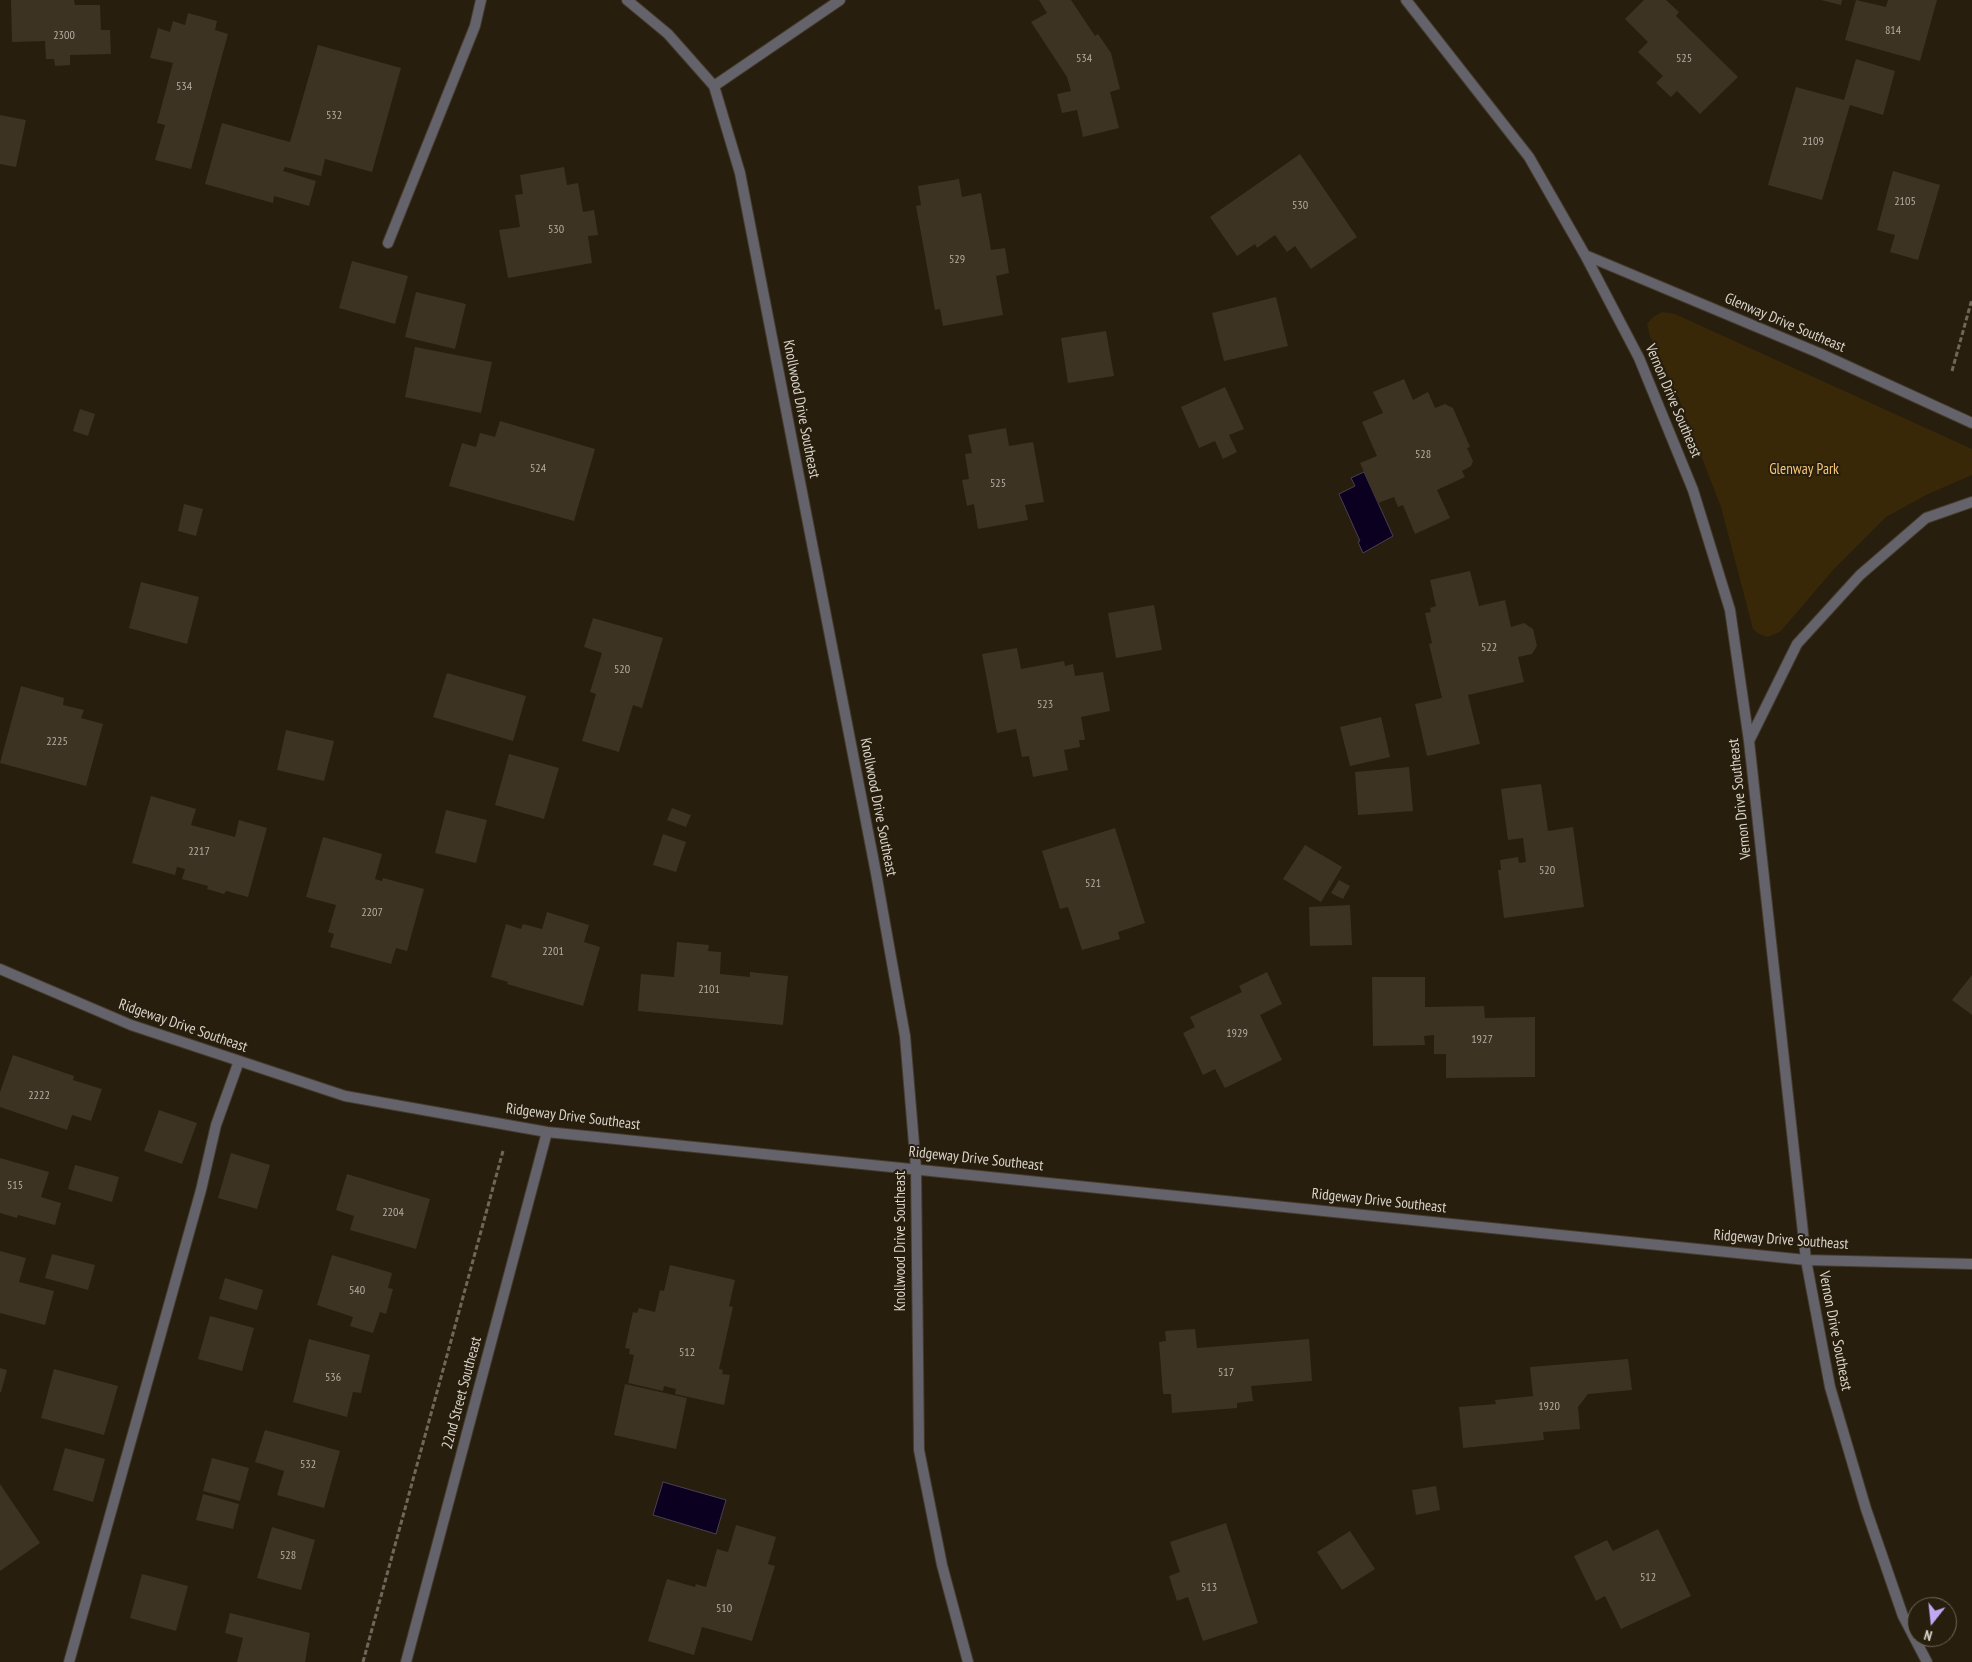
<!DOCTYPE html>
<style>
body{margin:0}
#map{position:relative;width:1972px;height:1662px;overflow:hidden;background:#271e0e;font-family:"PT Sans Narrow",sans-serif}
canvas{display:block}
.north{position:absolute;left:1907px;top:1597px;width:50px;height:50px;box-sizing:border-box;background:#271e0e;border:1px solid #6f6759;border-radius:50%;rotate:196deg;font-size:14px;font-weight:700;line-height:20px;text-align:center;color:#dad4ca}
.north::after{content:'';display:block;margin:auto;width:18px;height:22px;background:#c2a8f3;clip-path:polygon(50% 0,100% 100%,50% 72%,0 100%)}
</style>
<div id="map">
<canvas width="1972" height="1662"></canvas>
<div class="north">N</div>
</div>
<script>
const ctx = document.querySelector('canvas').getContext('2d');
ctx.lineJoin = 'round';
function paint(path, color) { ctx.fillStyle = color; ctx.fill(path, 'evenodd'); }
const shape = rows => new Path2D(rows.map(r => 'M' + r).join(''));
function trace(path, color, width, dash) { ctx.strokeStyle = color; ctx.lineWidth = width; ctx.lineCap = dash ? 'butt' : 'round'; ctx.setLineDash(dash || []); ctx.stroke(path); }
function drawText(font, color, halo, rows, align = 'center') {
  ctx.font = font + ' "PT Sans Narrow",sans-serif'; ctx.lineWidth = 4; ctx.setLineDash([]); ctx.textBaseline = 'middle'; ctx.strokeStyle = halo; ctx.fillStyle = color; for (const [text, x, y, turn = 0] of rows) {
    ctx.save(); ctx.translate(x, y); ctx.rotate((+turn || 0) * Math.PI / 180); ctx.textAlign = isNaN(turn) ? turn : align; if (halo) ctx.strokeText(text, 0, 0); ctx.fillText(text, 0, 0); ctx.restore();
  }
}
paint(shape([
 [1662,312,1675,314,1972,449,1972,475,1926,495,1886,517,1834,569,1780,632,1767,637,1759,634,1753,629,1721,507,1679,399,1650,336,1647,324,1653,317]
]), '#392808');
const water = shape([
 [1364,472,1393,536,1363,553,1358,542,1360,541,1339,494,1355,486,1351,478,1364,472],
 [663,1482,726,1500,716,1534,653,1515,663,1482]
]);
paint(water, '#0c0020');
trace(water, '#4a4053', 1);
paint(shape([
 [11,0,74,0,75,5,100,5,101,30,110,30,111,54,70,55,70,65,55,66,54,59,46,59,45,41,12,42],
 [1039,0,1071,0,1095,36,1098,34,1111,53,1120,89,1110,92,1119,128,1083,137,1077,110,1062,113,1057,94,1071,91,1067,77,1031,22,1047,13],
 [1644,0,1666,0,1679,12,1676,16,1738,77,1700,114,1677,91,1671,97,1656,83,1663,76,1638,52,1648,42,1625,19],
 [1821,0,1842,0,1841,5],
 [1856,0,1886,7,1888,0,1937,0,1920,61,1845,40],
 [188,13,217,21,215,30,228,34,191,169,155,160,165,125,157,123,173,63,150,58,158,28,170,32,173,21,185,25],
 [318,45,401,68,372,172,325,159,321,176,285,167,283,171,316,181,309,206,274,196,273,203,205,184,222,123,290,142],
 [1856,59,1895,71,1883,115,1850,105,1822,200,1768,185,1796,87,1844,100],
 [0,115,26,120,16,167,0,164],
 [1300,154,1357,237,1311,269,1295,246,1287,252,1275,235,1257,248,1255,244,1237,256,1210,217],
 [564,167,567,185,578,183,583,212,594,210,598,235,588,236,592,263,508,278,499,230,520,227,515,195,523,194,520,175],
 [1893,171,1940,185,1918,260,1890,252,1895,235,1877,230],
 [959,179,962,197,981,193,991,250,1005,248,1009,273,996,276,1003,315,943,326,940,309,935,310,916,206,921,205,918,186],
 [352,261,408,276,395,324,339,308],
 [416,292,466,304,455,349,405,337],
 [1276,297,1288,346,1224,361,1212,313],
 [1106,331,1114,376,1068,383,1061,338],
 [415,347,492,362,481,413,405,397],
 [1404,379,1413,400,1428,392,1435,408,1445,404,1453,408,1470,447,1467,448,1473,461,1471,466,1462,471,1465,477,1437,490,1450,518,1415,534,1403,505,1398,507,1394,497,1378,503,1360,463,1377,456,1362,422,1383,413,1373,392],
 [1225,387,1244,429,1229,435,1237,452,1223,459,1215,441,1199,448,1181,407],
 [80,409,95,414,88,436,73,431],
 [500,421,595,449,574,521,449,486,462,443,476,447,480,433,495,437],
 [1006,428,1009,446,1033,442,1044,502,1025,505,1028,520,978,529,974,504,967,506,962,480,969,479,965,454,972,453,968,435],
 [184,504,203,509,196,536,178,531],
 [1470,571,1479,606,1505,600,1511,627,1524,623,1533,629,1537,646,1532,654,1518,657,1524,682,1468,695,1480,744,1427,756,1415,704,1442,698,1429,644,1432,643,1425,613,1431,612,1430,608,1436,606,1430,580],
 [141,582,199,597,187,644,129,628],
 [1154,605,1162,650,1116,658,1108,613],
 [593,618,663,638,642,708,633,705,619,752,582,741,596,694,590,692,602,653,584,647],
 [1017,648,1021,669,1064,661,1065,666,1073,664,1075,676,1103,672,1110,711,1081,717,1085,740,1079,740,1080,747,1064,750,1068,770,1033,777,1029,756,1022,757,1016,729,997,733,982,654],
 [447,673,526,696,513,741,433,717],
 [21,686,64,698,63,705,84,710,81,718,103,724,86,786,0,763],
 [1381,717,1390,757,1350,766,1340,727],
 [286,730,334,741,324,781,277,770],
 [509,754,559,768,544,819,495,805],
 [1409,767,1413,811,1358,815,1355,772],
 [1541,784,1548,831,1573,827,1584,907,1504,918,1498,870,1501,870,1500,860,1518,857,1519,863,1526,862,1523,838,1508,840,1501,789],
 [151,796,196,809,191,825,235,837,239,820,267,828,248,897,226,891,224,894,207,889,208,886,182,879,185,869,177,867,175,875,132,863],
 [672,808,691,815,686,827,667,820],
 [446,810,487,820,476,863,435,853],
 [1115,828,1145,923,1118,932,1120,939,1082,950,1068,907,1060,909,1042,851],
 [663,834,686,842,676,872,653,865],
 [323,837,382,854,375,879,382,881,383,878,424,889,407,951,396,948,391,964,330,947,334,934,328,932,336,905,306,897],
 [1305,845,1342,867,1321,902,1283,879],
 [1339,880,1350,886,1343,899,1331,893],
 [1350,905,1352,945,1310,946,1309,907],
 [547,912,589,925,584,942,600,947,583,1006,507,984,508,982,491,977,506,924,521,929,523,924,542,929],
 [677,942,709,945,708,951,721,952,720,974,750,977,750,972,788,976,783,1025,638,1011,641,974,674,977],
 [1267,972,1282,1004,1260,1015,1282,1060,1225,1088,1215,1069,1203,1075,1183,1033,1195,1027,1190,1017,1242,992,1239,986],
 [1972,975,1972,1015,1952,1000],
 [1372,977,1425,977,1425,1007,1484,1006,1485,1018,1535,1017,1535,1077,1446,1078,1446,1054,1434,1054,1434,1035,1424,1036,1425,1045,1373,1046],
 [13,1055,74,1076,73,1080,102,1089,91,1121,72,1115,67,1130,0,1107,0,1092],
 [159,1110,197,1123,182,1164,144,1151],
 [231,1153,270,1165,257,1209,218,1198],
 [0,1158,49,1172,41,1197,61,1203,55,1225,18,1215,17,1218,0,1213],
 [75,1165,119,1177,112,1202,68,1189],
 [347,1174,430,1199,416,1249,350,1230,354,1216,336,1210],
 [0,1251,26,1258,19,1282,54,1291,45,1325,0,1313],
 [52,1254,95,1265,88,1290,45,1278],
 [332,1255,392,1273,388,1288,393,1289,386,1314,380,1312,373,1333,350,1326,353,1317,317,1305],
 [670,1265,735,1280,729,1306,733,1307,719,1369,723,1370,722,1374,730,1375,724,1405,675,1394,676,1389,664,1386,663,1391,628,1383,634,1355,629,1354,630,1349,625,1348,633,1312,637,1313,639,1308,655,1312,660,1290,664,1291],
 [225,1278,263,1290,257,1310,219,1299],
 [210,1316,254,1328,242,1371,198,1359],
 [1195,1329,1197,1348,1309,1339,1312,1381,1251,1386,1253,1401,1237,1403,1237,1408,1172,1413,1171,1394,1163,1394,1159,1342,1166,1341,1165,1331],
 [309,1339,370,1355,361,1393,353,1392,347,1417,293,1402],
 [1628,1359,1632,1390,1588,1394,1578,1407,1580,1429,1543,1432,1544,1440,1463,1448,1459,1407,1496,1404,1495,1400,1533,1396,1530,1367],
 [0,1368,7,1370,1,1392,0,1392],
 [54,1369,118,1386,104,1435,41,1418],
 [625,1384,687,1398,676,1449,614,1435],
 [265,1430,340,1451,324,1508,277,1495,284,1471,255,1462],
 [65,1448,105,1459,93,1502,53,1490],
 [212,1458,249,1468,240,1501,203,1491],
 [0,1484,40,1543,0,1571],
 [1436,1486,1440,1510,1416,1515,1412,1490],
 [203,1494,239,1504,233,1529,196,1520],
 [1226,1523,1258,1623,1203,1641,1188,1597,1177,1601,1169,1576,1180,1572,1170,1542],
 [736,1525,776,1537,768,1564,775,1566,752,1641,702,1627,694,1655,648,1641,667,1579,695,1587,696,1584,706,1587,717,1549,728,1552],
 [272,1527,315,1540,301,1590,257,1578],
 [1658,1529,1691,1596,1621,1629,1605,1596,1596,1601,1574,1556,1607,1540,1613,1551],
 [1350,1531,1375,1569,1342,1590,1317,1552],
 [142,1574,188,1586,176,1631,130,1618],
 [230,1613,310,1633,305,1662,237,1662,243,1638,225,1633]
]), '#3d3323');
const lane = shape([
 [388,243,475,26,481,0],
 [69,1662,201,1190,216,1125,239,1061]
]);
const street = shape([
 [627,0,668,34,714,86,740,173,876,873,905,1036,916,1168,919,1450,942,1565,968,1662],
 [1406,0,1529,157,1585,255,1639,358,1693,490,1730,610,1749,741,1806,1260,1830,1387,1866,1509,1903,1616,1927,1662],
 [714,86,840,0],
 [1585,255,1819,353,1972,423],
 [1749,741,1797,644,1860,575,1926,518,1972,502],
 [0,969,131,1025,345,1096,547,1132,1806,1260,1972,1264],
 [406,1662,547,1132]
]);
trace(lane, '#443b2c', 12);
trace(street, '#443b2c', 12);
trace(shape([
 [1952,371,1972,299],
 [363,1662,503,1151]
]), '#6f6759', 3, [5, 2.5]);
trace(lane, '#64626a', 10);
trace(street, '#64626a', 10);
drawText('12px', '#b3aca0', null, [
 ["814",1893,31],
 ["2300",64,36],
 ["534",1084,59],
 ["525",1684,59],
 ["534",184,87],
 ["532",334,116],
 ["2109",1813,142],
 ["2105",1905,202],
 ["530",1300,206],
 ["530",556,230],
 ["529",957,260],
 ["528",1423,455],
 ["524",538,469],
 ["525",998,484],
 ["522",1489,648],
 ["520",622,670],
 ["523",1045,705],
 ["2225",57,742],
 ["2217",199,852],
 ["520",1547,871],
 ["521",1093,884],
 ["2207",372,913],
 ["2201",553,952],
 ["2101",709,990],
 ["1929",1237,1034],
 ["1927",1482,1040],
 ["2222",39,1096],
 ["515",15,1186],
 ["2204",393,1213],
 ["540",357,1291],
 ["512",687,1353],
 ["517",1226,1373],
 ["536",333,1378],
 ["1920",1549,1407],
 ["532",308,1465],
 ["528",288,1556],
 ["512",1648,1578],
 ["513",1209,1588],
 ["510",724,1609]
]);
drawText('15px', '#dad4ca', '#271e0e', [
 ["Glenway Drive Southeast",1785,323,23],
 ["Vernon Drive Southeast",1673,401,67],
 ["Knollwood Drive Southeast",801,409,79],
 ["Vernon Drive Southeast",1740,799,-96],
 ["Knollwood Drive Southeast",878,807,79],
 ["Ridgeway Drive Southeast",183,1026,19],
 ["Ridgeway Drive Southeast",573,1117,7],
 ["Ridgeway Drive Southeast",976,1159,6],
 ["Ridgeway Drive Southeast",1379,1201,6],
 ["Ridgeway Drive Southeast",1781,1240,4],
 ["Knollwood Drive Southeast",901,1241,-90],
 ["Vernon Drive Southeast",1835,1331,79],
 ["22nd Street Southeast",462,1393,-75]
]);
drawText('15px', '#f5c675', '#271e0e', [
 ["Glenway Park",1804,470]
]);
</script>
